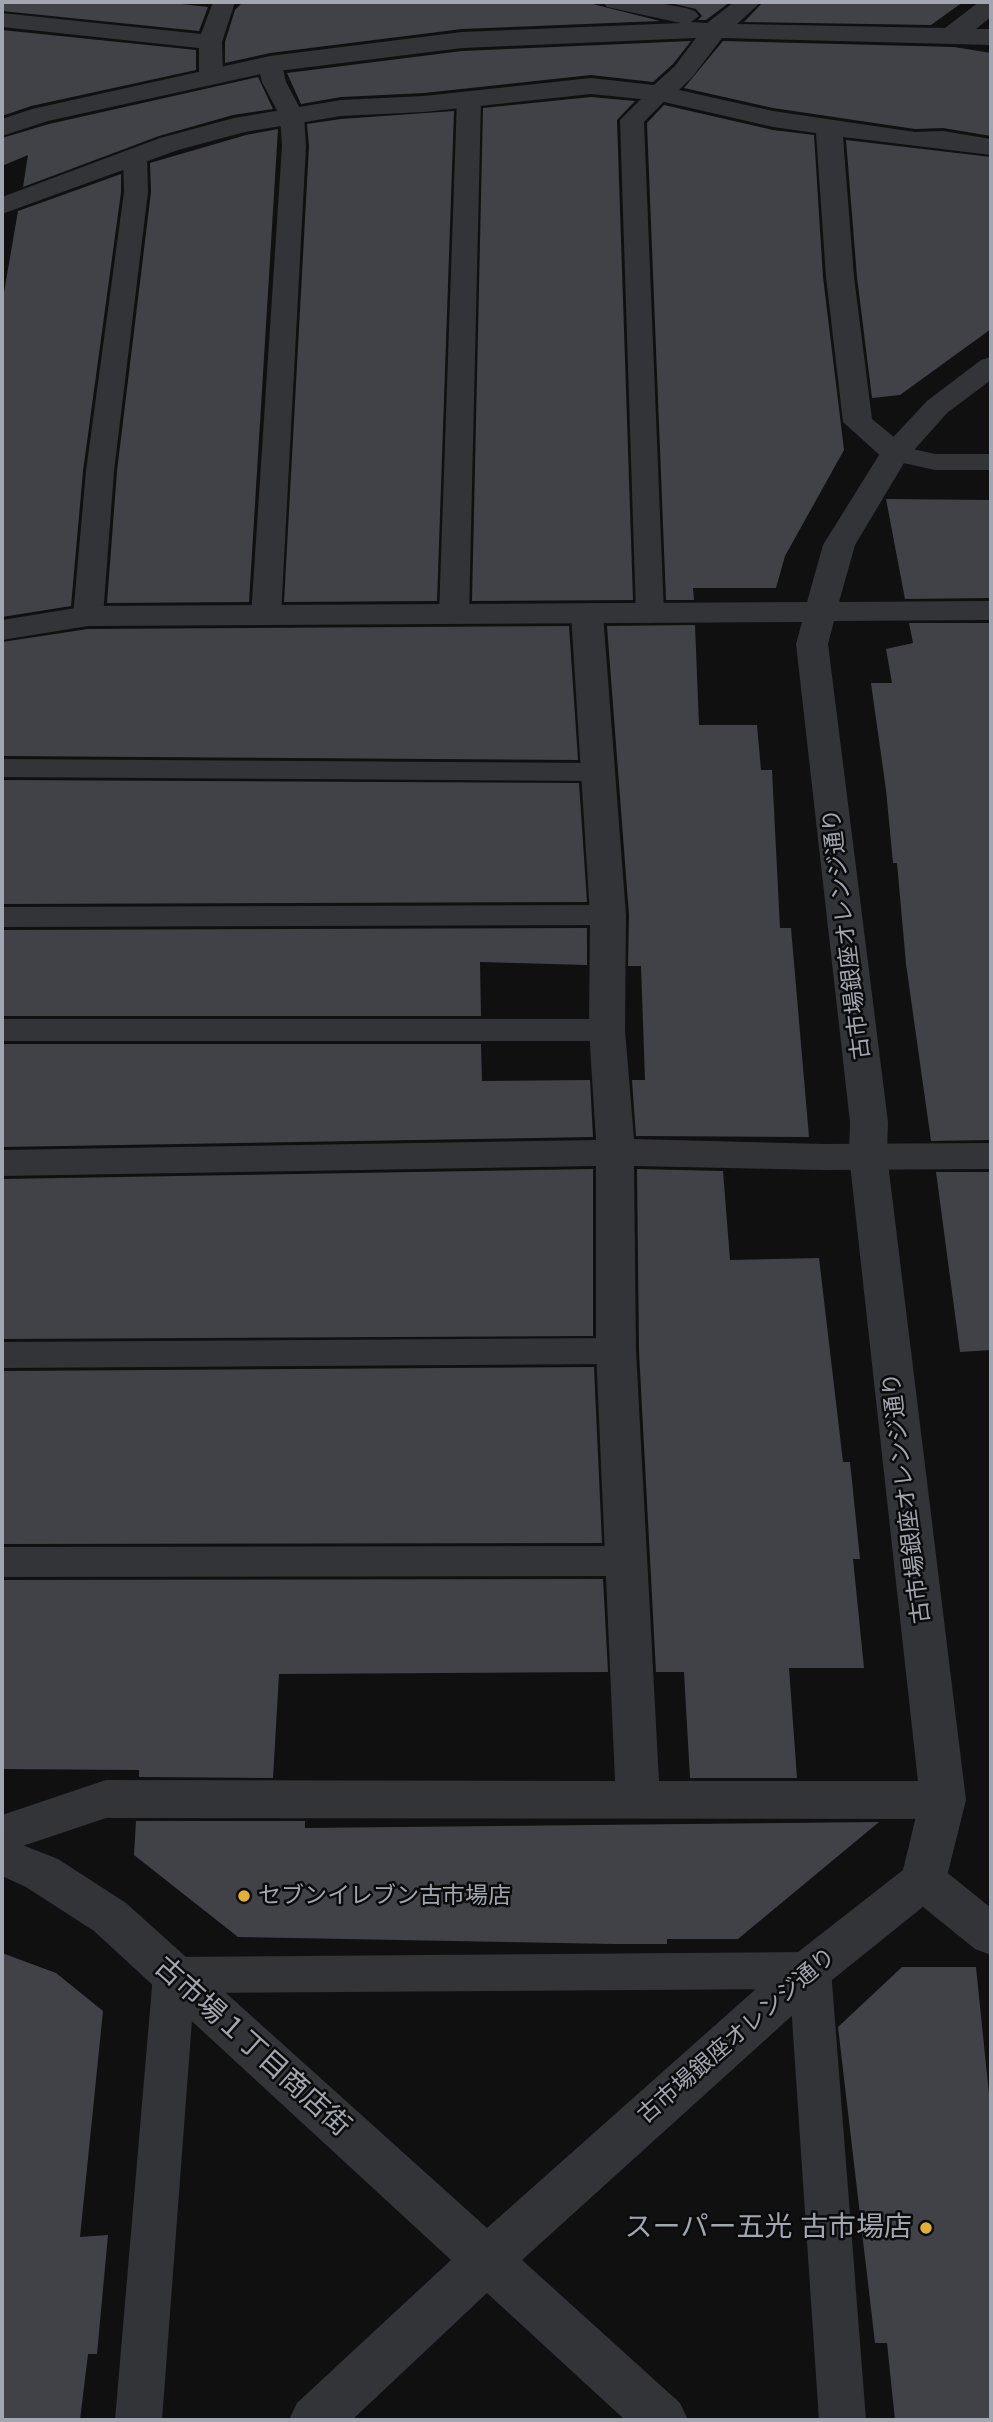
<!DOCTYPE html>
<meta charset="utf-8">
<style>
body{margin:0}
#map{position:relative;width:993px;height:2422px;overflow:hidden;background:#101011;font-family:"PT Sans",sans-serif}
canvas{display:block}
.frame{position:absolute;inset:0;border:4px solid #a2a6b1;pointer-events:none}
</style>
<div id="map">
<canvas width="993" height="2422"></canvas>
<div class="frame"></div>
</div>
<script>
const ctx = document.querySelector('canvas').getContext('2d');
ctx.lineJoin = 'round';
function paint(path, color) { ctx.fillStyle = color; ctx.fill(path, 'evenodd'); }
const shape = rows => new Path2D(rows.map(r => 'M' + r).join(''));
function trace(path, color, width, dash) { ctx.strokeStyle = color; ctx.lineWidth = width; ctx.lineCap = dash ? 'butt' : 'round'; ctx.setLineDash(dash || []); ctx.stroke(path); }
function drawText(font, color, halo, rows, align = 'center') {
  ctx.font = font + ' "PT Sans","Noto Sans JP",sans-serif'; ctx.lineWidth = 5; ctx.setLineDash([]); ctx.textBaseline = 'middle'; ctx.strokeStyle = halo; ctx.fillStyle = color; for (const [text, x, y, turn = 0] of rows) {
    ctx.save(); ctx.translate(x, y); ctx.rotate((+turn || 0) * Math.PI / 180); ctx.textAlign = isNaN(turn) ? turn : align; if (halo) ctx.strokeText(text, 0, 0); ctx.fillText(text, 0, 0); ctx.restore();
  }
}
paint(shape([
 [2,2,164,2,208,7,199,31,2,11],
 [243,2,585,2,660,21,462,29,270,53,225,63,225,42,235,10],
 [666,2,730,2,706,20,698,20,702,16,696,9],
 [763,2,963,2,931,25,744,22],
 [2,30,196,50,196,70,31,106,2,116],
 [691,41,673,64,653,82,591,75,424,93,341,97,301,104,287,73,462,51],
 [723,41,954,47,991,53,991,136,943,128,915,129,773,108,684,88],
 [258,77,273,109,233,115,159,136,23,187,28,155,2,166,2,138,49,124],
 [591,97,635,101,617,120,633,600,472,601,483,108],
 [664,105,773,130,814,135,823,277,844,450,785,556,776,588,693,588,694,600,666,600,647,123],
 [454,111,437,601,284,602,309,146,307,124,341,119],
 [278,129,249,602,107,603,117,471,151,192,150,163,246,135],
 [846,140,991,157,991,329,900,395,872,398,857,277],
 [121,174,121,192,83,471,71,606,2,617,2,304,18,211],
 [886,499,991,500,991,598,905,599],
 [909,623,991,623,991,1140,931,1141,906,964,897,863,893,863,886,790,871,683,892,683,886,649,913,643],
 [695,625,699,725,757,725,761,770,772,770,780,928,791,928,809,1137,636,1136,632,1080,645,1080,641,966,628,966,629,915,607,626],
 [569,626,578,760,2,756,2,642,88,629],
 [2,780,579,783,587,902,2,904],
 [587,928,587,965,480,962,481,1016,2,1016,2,930],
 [2,1044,481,1044,482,1081,590,1080,593,1137,2,1147],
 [593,1169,593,1336,2,1339,2,1179],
 [637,1169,723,1171,730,1260,819,1258,843,1462,850,1462,860,1559,853,1559,864,1668,789,1668,797,1778,690,1778,684,1672,656,1672,639,1351],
 [936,1172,991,1172,991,1350,960,1352],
 [594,1367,602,1543,2,1544,2,1371],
 [603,1579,608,1672,279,1674,273,1778,139,1777,139,1770,2,1769,2,1580],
 [136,1821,305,1821,305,1828,879,1822,738,1939,667,1939,667,1944,614,1944,238,1937,134,1855],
 [2,1953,56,1973,103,2011,80,2237,108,2235,97,2354,88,2354,80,2420,2,2420],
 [902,1967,976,1967,991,2114,991,2420,895,2420,887,2343,875,2343,838,2027]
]), '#414247');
paint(shape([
 [213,2,235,2,222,42,223,77,219,82,211,84,203,82,199,77,199,48,2,27,2,13,201,34,213,2],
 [270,57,278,59,282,64,286,82,304,116,306,146,281,616,276,622,266,625,256,622,251,616,282,146,280,116,262,82,258,64,262,59,270,57],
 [660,86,668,88,672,93,644,122,664,614,660,620,650,623,640,620,636,614,620,120,652,88,660,86],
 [469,92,477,94,481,99,469,615,464,621,454,624,444,621,439,615,457,99,461,94,469,92],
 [135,150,144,152,147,157,148,192,114,471,103,616,98,622,88,625,78,622,73,616,86,471,124,192,123,157,126,152,135,150],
 [895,445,935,454,991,454,991,470,935,470,885,459,881,453,885,447,895,445],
 [2,759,600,763,611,765,615,772,611,779,600,781,2,777,2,759],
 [608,905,619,908,624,915,619,922,608,925,2,927,2,907,608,905],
 [2,1019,607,1019,619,1022,624,1030,619,1038,607,1041,2,1041,2,1019],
 [616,1338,629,1342,634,1351,629,1360,616,1364,2,1368,2,1342,616,1338],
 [627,1546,641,1550,646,1561,641,1572,627,1576,2,1577,2,1547,627,1546],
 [810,1952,825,1957,831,1970,866,2420,819,2420,790,1989,194,1993,162,2420,115,2420,153,1975,159,1962,174,1957,810,1952]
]), '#333438');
paint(shape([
 [603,2,653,2,686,8,695,11,699,16,691,22,707,23,734,2,761,2,737,24,945,28,979,2,991,2,991,17,976,29,991,29,991,45,722,38,693,76,679,90,773,111,915,132,943,131,991,139,991,155,843,137,854,277,872,419,906,447,910,453,906,459,895,462,884,459,843,422,826,277,816,133,773,127,660,101,591,94,424,112,341,116,245,132,178,150,2,214,2,197,160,138,234,118,341,100,424,96,591,78,654,85,675,66,696,38,462,48,270,72,48,121,2,136,2,119,32,109,270,56,462,32,681,23,607,7,603,2],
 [587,604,598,607,603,614,626,915,625,1030,634,1139,823,1144,991,1143,991,1169,823,1170,634,1166,636,1351,659,1781,943,1781,959,1787,966,1800,959,1813,943,1819,106,1818,2,1853,2,1815,106,1780,615,1781,596,1351,596,1166,2,1176,2,1150,596,1140,589,1030,590,915,571,614,576,607,587,604],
 [923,1861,939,1866,991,1908,991,1955,975,1949,907,1894,900,1880,907,1866,923,1861]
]), '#333438');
paint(shape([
 [991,357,991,380,947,413,907,458,855,545,839,602,991,601,991,620,834,621,828,644,888,1122,887,1155,966,1800,946,1880,939,1894,827,1984,522,2260,680,2403,688,2420,625,2420,487,2293,352,2420,289,2420,297,2403,451,2260,94,1931,26,1887,2,1876,2,1837,58,1859,126,1903,487,2228,793,1956,903,1870,920,1800,849,1155,850,1122,796,644,802,622,88,626,2,640,2,620,88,606,807,602,823,545,884,447,927,401,981,360,991,357]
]), '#333438');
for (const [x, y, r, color] of [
 [244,1896,7,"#e3b037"],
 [926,2228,7,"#e3b037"]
]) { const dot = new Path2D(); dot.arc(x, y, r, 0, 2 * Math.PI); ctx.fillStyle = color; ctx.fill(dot); trace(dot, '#0b0b0c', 2.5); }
drawText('23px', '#a2a6b1', '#0b0b0c', [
 ["古市場銀座オレンジ通り",847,934,-97],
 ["古市場銀座オレンジ通り",907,1498,-97],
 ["古市場銀座オレンジ通り",737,2036,-41]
]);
drawText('23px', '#a2a6b1', '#0b0b0c', [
 ["セブンイレブン古市場店",258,1896]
], 'left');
drawText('28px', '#a2a6b1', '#0b0b0c', [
 ["古市場１丁目商店街",252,2047,42]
]);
drawText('28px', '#a2a6b1', '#0b0b0c', [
 ["スーパー五光 古市場店",912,2228]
], 'right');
</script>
